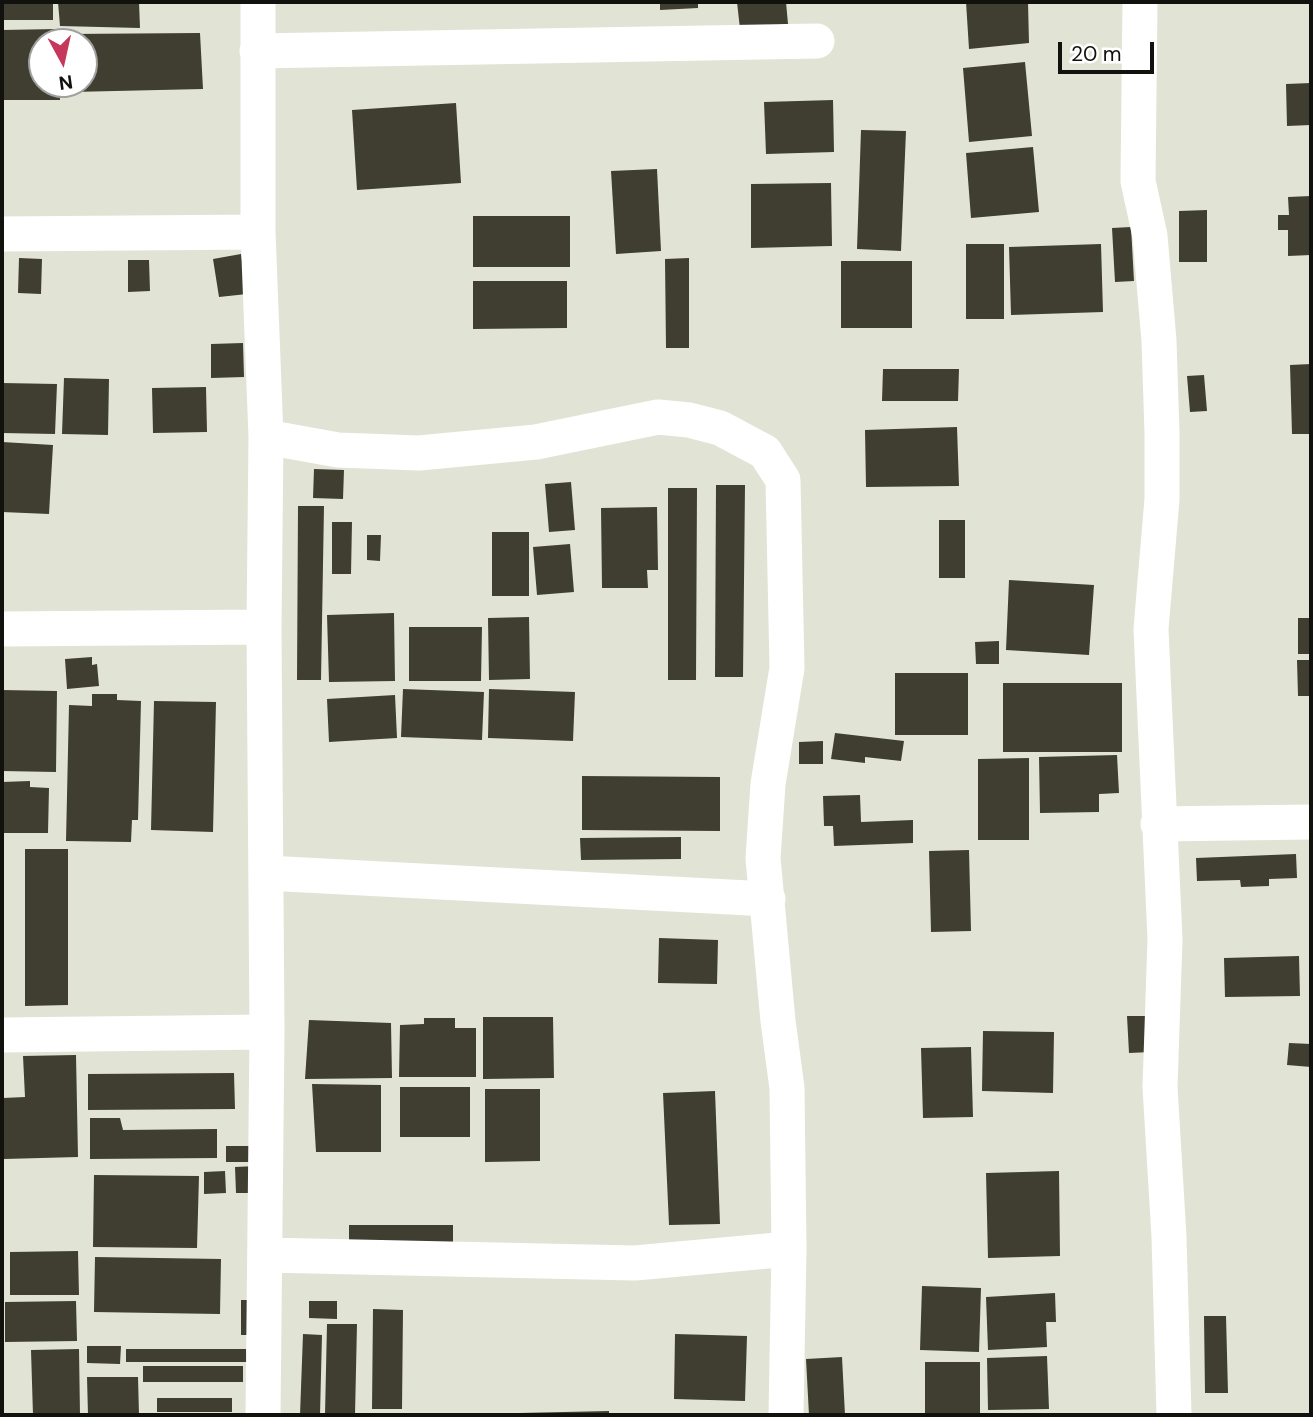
<!DOCTYPE html>
<style>
body{margin:0}
#map{position:relative;width:1313px;height:1417px;overflow:hidden;background:#e1e4d5;font-family:"DM Sans",sans-serif}
canvas{display:block}
.frame{position:absolute;inset:0;border:4px solid #11120d;pointer-events:none}
.north{position:absolute;left:28px;top:28px;width:70px;height:70px;box-sizing:border-box;background:#fff;border:2px solid #a0a09e;border-radius:50%;rotate:172deg;font-size:19px;font-weight:700;line-height:28px;text-align:center;color:#11120d}
.north::after{content:'';display:block;margin:auto;width:24px;height:32px;background:#c6375c;clip-path:polygon(50% 0,100% 100%,50% 72%,0 100%)}
.scale{position:absolute;left:1058px;top:42px;width:96px;height:32px;box-sizing:border-box;border:4px solid #11120d;border-top:0;padding-left:9px;font-size:21px;line-height:24px;white-space:nowrap;color:#11120d;-webkit-text-stroke:5px #fff;paint-order:stroke}
</style>
<div id="map">
<canvas width="1313" height="1417"></canvas>
<div class="frame"></div>
<div class="north">N</div>
<div class="scale">20 m</div>
</div>
<script>
const ctx = document.querySelector('canvas').getContext('2d');
ctx.lineJoin = 'round';
function paint(path, color) { ctx.fillStyle = color; ctx.fill(path, 'evenodd'); }
const shape = rows => new Path2D(rows.map(r => 'M' + r).join(''));
function trace(path, color, width, dash) { ctx.strokeStyle = color; ctx.lineWidth = width; ctx.lineCap = dash ? 'butt' : 'round'; ctx.setLineDash(dash || []); ctx.stroke(path); }
paint(shape([
 [2,2,53,2,53,20,2,20],
 [58,2,139,2,140,28,60,26],
 [660,2,698,2,698,8,660,10],
 [737,2,786,2,788,24,740,29],
 [966,2,1028,2,1029,43,969,49],
 [57,29,57,42,42,42,42,84,59,84,60,100,2,100,2,30],
 [200,33,203,89,71,92,70,84,84,84,84,42,68,42,68,34],
 [1025,62,1032,136,969,142,963,68],
 [1311,83,1311,125,1287,126,1286,84],
 [833,100,834,152,766,154,764,102],
 [456,103,461,183,357,190,352,110],
 [861,130,906,131,901,251,857,249],
 [1033,147,1039,212,971,218,966,153],
 [657,169,661,251,616,254,611,171],
 [831,183,832,246,751,248,751,184],
 [1311,196,1311,255,1288,256,1288,230,1278,230,1278,215,1289,215,1288,197],
 [1207,210,1207,262,1179,262,1179,211],
 [473,216,570,216,570,267,473,267],
 [1131,227,1134,281,1115,282,1112,228],
 [966,244,1004,244,1004,319,966,319],
 [1101,244,1103,312,1011,315,1009,247],
 [241,254,247,294,219,297,213,259],
 [19,258,42,259,41,294,18,293],
 [689,258,689,348,666,348,665,259],
 [128,260,149,260,150,291,128,292],
 [841,261,912,261,912,328,841,328],
 [473,281,567,281,567,328,473,329],
 [243,343,244,377,211,378,211,344],
 [1311,364,1311,434,1292,434,1290,365],
 [883,369,959,369,958,401,882,401],
 [1204,375,1207,411,1190,412,1187,376],
 [64,378,109,379,108,435,62,434],
 [2,383,57,384,55,434,2,433],
 [206,387,207,432,153,433,152,388],
 [957,427,959,486,866,487,865,430],
 [2,442,53,445,49,514,2,512],
 [314,469,344,470,343,499,313,498],
 [571,482,575,530,549,532,545,484],
 [716,485,745,485,743,677,715,677],
 [668,488,697,488,696,680,668,680],
 [298,506,324,506,321,680,297,680],
 [657,507,658,570,647,570,648,588,602,588,601,508],
 [939,520,965,520,965,578,939,578],
 [332,522,352,522,351,574,332,574],
 [492,532,529,532,529,596,492,596],
 [367,535,381,535,380,561,367,560],
 [570,544,574,592,537,595,533,547],
 [1009,580,1094,585,1089,655,1006,650],
 [394,613,395,681,329,682,327,615],
 [529,617,530,679,489,680,488,618],
 [1298,618,1311,618,1311,654,1298,654],
 [409,627,482,627,481,681,409,681],
 [999,641,999,664,976,664,975,642],
 [92,657,92,665,97,664,99,686,67,689,65,659],
 [1297,660,1311,660,1311,696,1298,696],
 [895,673,968,673,968,735,895,735],
 [1003,683,1122,683,1122,752,1003,752],
 [403,689,484,692,482,740,401,737],
 [489,689,575,692,573,741,488,738],
 [2,690,57,691,56,772,2,771],
 [92,694,117,694,117,700,141,701,138,820,132,820,131,842,66,841,69,705,92,706],
 [395,695,397,738,329,742,327,699],
 [154,701,216,702,213,832,151,830],
 [835,733,904,741,901,761,865,757,865,763,831,759],
 [823,741,823,764,799,764,799,742],
 [1117,755,1119,793,1099,794,1099,812,1040,813,1039,757],
 [1029,758,1029,840,978,840,978,759],
 [582,776,720,777,720,831,582,830],
 [30,781,30,787,49,788,48,833,2,833,2,782],
 [860,795,861,822,913,820,913,843,834,846,833,826,824,826,823,796],
 [681,837,681,859,581,860,580,838],
 [25,849,68,849,68,1005,25,1006],
 [969,850,971,931,931,932,929,851],
 [1296,854,1297,878,1269,879,1269,886,1241,887,1240,880,1197,881,1196,858],
 [659,938,718,940,717,984,658,983],
 [1299,956,1300,996,1225,997,1224,958],
 [1127,1016,1149,1016,1151,1052,1129,1053],
 [483,1017,553,1017,554,1078,483,1079],
 [424,1018,455,1018,455,1028,476,1028,476,1077,399,1077,400,1025,424,1024],
 [309,1020,391,1023,392,1078,305,1079],
 [983,1031,1054,1032,1053,1093,982,1091],
 [1289,1043,1311,1044,1311,1067,1287,1065],
 [971,1047,973,1117,923,1118,921,1048],
 [76,1055,78,1157,4,1159,3,1098,25,1097,23,1056],
 [234,1073,235,1109,88,1110,88,1074],
 [312,1084,381,1085,381,1152,316,1152],
 [400,1087,470,1087,470,1137,400,1137],
 [485,1089,540,1089,540,1161,485,1162],
 [715,1091,720,1224,669,1225,663,1093],
 [90,1118,120,1118,123,1130,217,1129,217,1158,90,1159],
 [226,1146,251,1146,251,1162,226,1162],
 [257,1166,257,1193,236,1193,235,1167],
 [225,1171,226,1193,204,1194,204,1172],
 [1059,1171,1060,1256,988,1258,986,1173],
 [94,1175,199,1176,197,1248,93,1247],
 [349,1225,453,1225,453,1252,349,1252],
 [78,1251,79,1295,10,1295,10,1252],
 [95,1257,221,1259,220,1314,94,1312],
 [922,1286,981,1288,979,1352,920,1350],
 [1055,1293,1056,1322,1046,1322,1047,1347,988,1350,986,1297],
 [241,1300,258,1300,258,1335,241,1335],
 [76,1301,77,1341,5,1342,5,1302],
 [309,1301,337,1301,337,1319,309,1318],
 [373,1309,403,1310,402,1409,372,1409],
 [1204,1316,1226,1316,1228,1393,1205,1393],
 [327,1324,357,1324,355,1415,325,1415],
 [303,1334,322,1335,320,1415,300,1415],
 [675,1334,747,1336,745,1401,674,1399],
 [87,1346,121,1346,120,1364,87,1363],
 [79,1349,80,1415,33,1415,31,1350],
 [126,1349,246,1349,247,1362,126,1362],
 [1047,1356,1049,1409,988,1410,987,1358],
 [842,1357,845,1415,809,1415,806,1359],
 [925,1362,980,1362,980,1415,925,1415],
 [143,1366,243,1366,243,1382,143,1382],
 [87,1377,138,1377,139,1415,88,1415],
 [157,1398,232,1398,232,1412,157,1412],
 [609,1411,609,1415,519,1415,519,1413]
]), '#403d31');
trace(shape([
 [258,2,258,232,266,437,264,627,267,1032,263,1415],
 [1140,2,1138,181,1150,236,1159,341,1162,433,1162,499,1151,629,1165,939,1160,1087,1169,1237,1174,1415],
 [257,51,817,41],
 [2,234,258,232],
 [266,437,338,450,419,453,536,442,658,417,689,420,720,428,765,452,783,480,787,668,768,784,763,858,778,1021,787,1088,789,1249,786,1415],
 [2,629,264,627],
 [1158,824,1311,822],
 [266,873,768,899],
 [2,1035,267,1032],
 [265,1255,635,1263,789,1249]
]), '#fff', 35);
</script>
